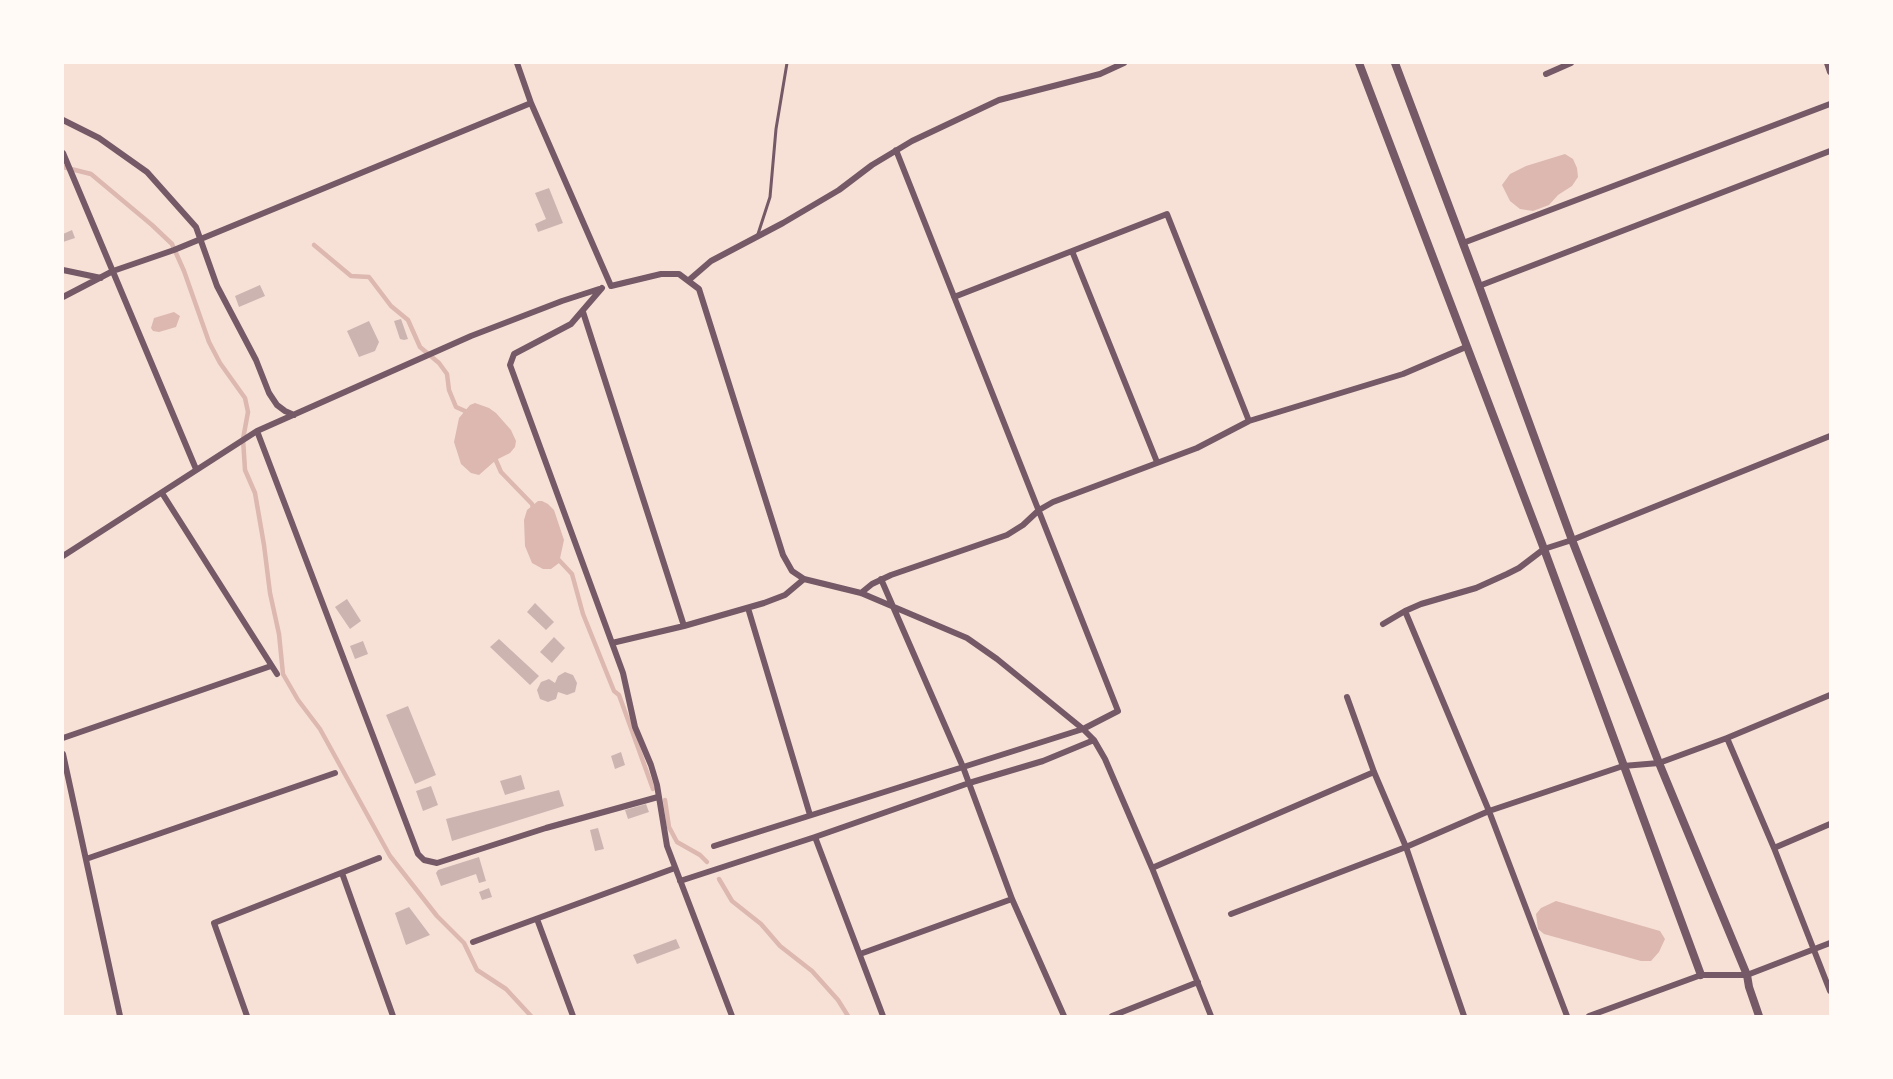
<!DOCTYPE html>
<style>
body{margin:0}
#map{position:relative;width:1893px;height:1079px;overflow:hidden;background:#f7e1d7;font-family:"Nunito Sans",sans-serif}
canvas{display:block}
.frame{position:absolute;inset:0;border:64px solid #fffaf5;pointer-events:none}
</style>
<div id="map">
<canvas width="1893" height="1079"></canvas>
<div class="frame"></div>
</div>
<script>
const ctx = document.querySelector('canvas').getContext('2d');
ctx.lineJoin = 'round';
function paint(path, color) { ctx.fillStyle = color; ctx.fill(path, 'evenodd'); }
const shape = rows => new Path2D(rows.map(r => 'M' + r).join(''));
function trace(path, color, width, dash) { ctx.strokeStyle = color; ctx.lineWidth = width; ctx.lineCap = dash ? 'butt' : 'round'; ctx.setLineDash(dash || []); ctx.stroke(path); }
paint(shape([
 [1565,154,1573,159,1577,168,1578,177,1572,186,1558,195,1549,205,1533,211,1520,209,1510,201,1502,185,1510,174,1526,166],
 [174,312,180,316,176,327,159,332,153,331,151,328,154,318],
 [475,403,489,408,496,413,511,430,516,441,515,447,510,453,496,460,479,475,471,473,461,464,454,442,459,418,470,405],
 [538,501,542,501,548,504,554,510,564,540,559,563,551,569,543,569,532,563,525,546,524,520,527,510],
 [1556,901,1660,931,1665,939,1659,952,1651,961,1641,961,1544,934,1538,929,1536,914,1541,908]
]), '#dcb8b0');
trace(shape([
 [63,167,91,174,152,225,172,244,184,271,209,342,220,363,245,398,248,412,243,439,245,470,255,493,264,545,270,593,279,634,283,674,298,700,320,729,390,856,437,916,464,943,477,970,506,989,531,1016],
 [314,245,351,276,369,277,391,306,408,320,420,347,439,363,447,374,449,390,456,407,465,411,468,416],
 [494,456,501,472,532,504,533,508],
 [557,558,572,574,583,614,614,691,619,695,653,789],
 [665,800,669,827,677,842,700,855,707,862],
 [719,879,732,901,761,924,780,946,812,971,838,1000,848,1016]
]), '#dcb8b0', 4.5);
paint(shape([
 [549,188,563,223,538,232,535,224,546,219,535,193],
 [72,230,75,238,63,242,63,234],
 [260,285,265,296,239,307,235,296],
 [401,319,408,339,404,340,400,339,394,321],
 [369,321,379,342,375,351,359,357,347,331],
 [347,599,361,621,350,629,335,607],
 [535,603,554,622,546,630,527,612],
 [554,637,565,648,552,663,540,652],
 [499,639,539,676,530,685,490,647],
 [363,641,368,654,355,659,350,646],
 [565,672,573,675,577,683,575,692,567,695,558,692,556,699,548,702,540,699,537,690,541,682,549,679,555,683,558,676],
 [408,706,436,775,415,784,386,715],
 [621,752,625,765,615,769,611,756],
 [521,775,525,789,505,795,500,781],
 [431,786,438,805,423,811,416,791],
 [559,790,564,806,452,841,446,819],
 [646,804,649,812,628,819,625,810],
 [598,828,604,849,595,851,590,830],
 [479,857,486,881,479,883,476,874,441,886,436,873,438,870],
 [489,888,492,897,482,900,479,892],
 [409,907,430,935,406,945,395,913],
 [676,939,680,948,637,964,633,955]
]), '#ccb4b1');
trace(shape([
 [758,234,770,197,776,129,787,63]
]), '#755966', 3);
trace(shape([
 [517,63,531,103,611,286,661,274,679,274,699,289,783,555,792,571,804,579,861,593,967,638,997,659,1083,729,1094,740,1105,759,1152,868,1211,1016],
 [1827,63,1830,72],
 [1546,74,1571,63],
 [63,120,99,138,147,172,196,227,217,286,256,360,269,393,277,405,285,411,294,415],
 [63,153,196,469],
 [1463,243,1830,104],
 [1072,251,1157,462],
 [63,270,101,278],
 [689,280,711,261,783,223,839,190,872,165,912,141,999,100,1100,74,1124,63],
 [1479,286,1830,151],
 [602,288,571,324,514,354,510,365,623,673,635,727,651,765,657,785,667,846,732,1016],
 [63,297,113,271,174,250,531,103],
 [954,297,1167,214,1249,421],
 [583,312,684,626],
 [257,431,418,854,424,860,437,863,546,828,658,797],
 [162,493,277,674],
 [63,556,257,431,471,336,562,301,599,289],
 [881,579,963,767,1012,899,1064,1016],
 [861,593,872,584,891,575,1007,535,1023,525,1039,510,1053,502,1197,448,1249,421,1403,374,1466,347],
 [748,608,810,815],
 [1405,611,1489,811,1567,1016],
 [1383,624,1405,611,1421,604,1476,588,1507,574,1519,568,1544,549,1572,540,1830,436],
 [612,643,684,626,764,603,785,595,804,579],
 [1347,697,1374,772,1406,847,1464,1016],
 [63,738,271,666],
 [1727,738,1774,848,1830,991],
 [63,754,120,1016],
 [815,837,883,1016],
 [714,846,1083,729,1118,711,896,150],
 [1774,848,1830,824],
 [86,859,335,773],
 [1152,868,1374,772],
 [342,873,393,1016],
 [680,881,815,837,969,783,1043,761,1094,740],
 [1231,914,1406,847,1489,811,1623,766,1659,763,1727,738,1830,695],
 [537,919,573,1016],
 [473,942,675,868],
 [860,954,1012,899],
 [247,1016,214,923,379,858],
 [1112,1016,1198,982],
 [1589,1016,1701,975,1747,975,1830,943]
]), '#755966', 6);
trace(shape([
 [1359,63,1544,549,1701,975],
 [1395,63,1479,286,1572,540,1659,763,1747,975,1749,987,1759,1016]
]), '#755966', 8);
</script>
